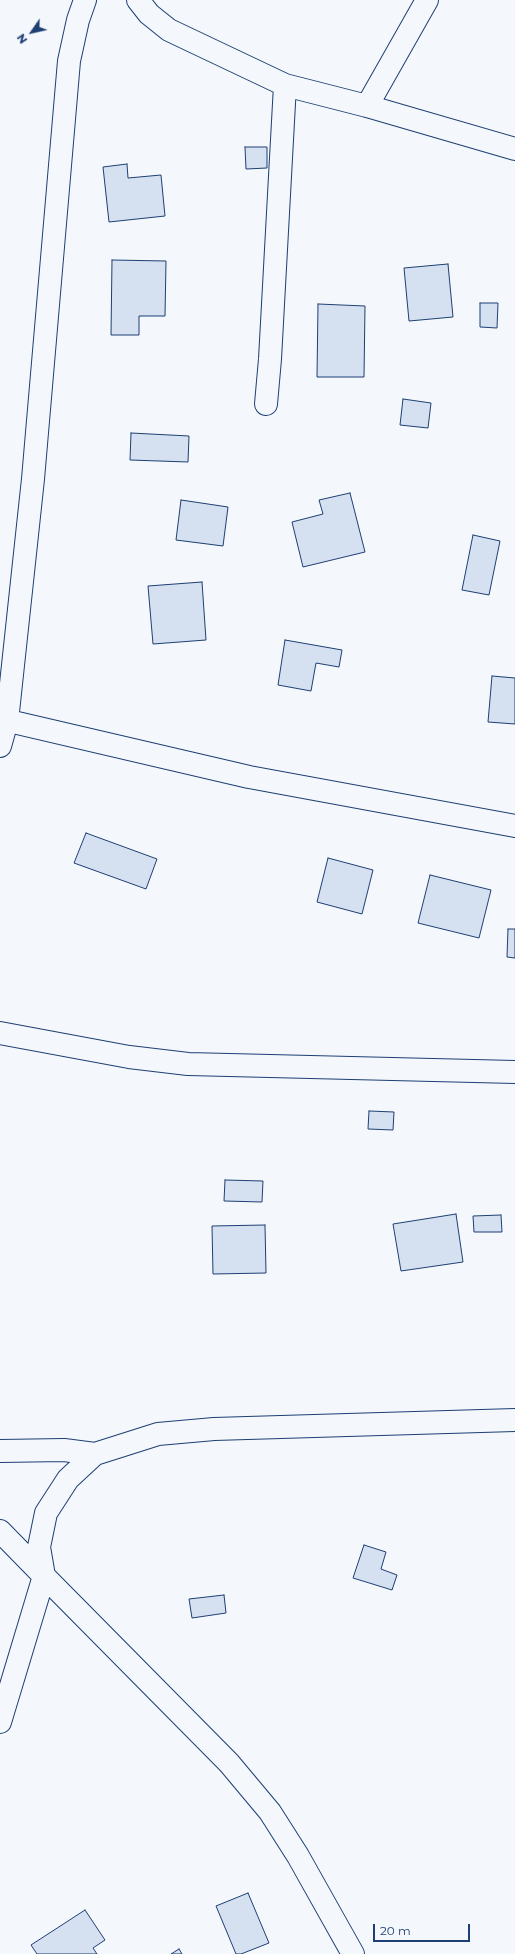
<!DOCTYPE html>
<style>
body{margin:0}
#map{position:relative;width:515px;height:1954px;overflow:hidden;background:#f4f7fb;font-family:Montserrat,sans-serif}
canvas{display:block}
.north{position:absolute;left:12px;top:12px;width:40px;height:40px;-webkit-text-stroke:3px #f4f7fb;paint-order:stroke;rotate:236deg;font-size:11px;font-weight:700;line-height:16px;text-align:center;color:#1d3f73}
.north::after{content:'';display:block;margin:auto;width:14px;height:18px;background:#1d3f73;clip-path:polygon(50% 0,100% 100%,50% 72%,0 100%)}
.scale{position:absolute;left:373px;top:1924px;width:97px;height:18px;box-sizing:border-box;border:2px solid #1d3f73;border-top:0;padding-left:5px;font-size:12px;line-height:14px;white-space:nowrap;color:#1d3f73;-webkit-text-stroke:3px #f4f7fb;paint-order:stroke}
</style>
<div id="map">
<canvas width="515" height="1954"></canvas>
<div class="north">N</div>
<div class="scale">20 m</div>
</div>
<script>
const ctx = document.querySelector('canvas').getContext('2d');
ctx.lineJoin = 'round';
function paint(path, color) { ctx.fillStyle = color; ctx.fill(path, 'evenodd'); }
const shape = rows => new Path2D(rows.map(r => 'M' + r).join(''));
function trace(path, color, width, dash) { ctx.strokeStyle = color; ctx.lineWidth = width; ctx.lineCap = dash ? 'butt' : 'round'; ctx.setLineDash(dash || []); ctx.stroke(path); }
const building = shape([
 [245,147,267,147,267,168,246,169,245,147],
 [127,164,128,178,161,175,165,216,109,222,103,167,127,164],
 [112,260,166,261,165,316,139,316,139,335,111,335,112,260],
 [448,264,453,317,409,321,404,268,448,264],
 [480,303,498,303,497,328,480,327,480,303],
 [318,304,365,306,364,377,317,377,318,304],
 [403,399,431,403,428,428,400,425,403,399],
 [131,433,189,436,188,462,130,460,131,433],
 [350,493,365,552,303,567,292,522,323,514,319,500,350,493],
 [181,500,228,507,223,546,176,540,181,500],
 [473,535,500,541,489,595,462,590,473,535],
 [202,582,206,640,153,644,148,586,202,582],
 [285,640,342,650,339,667,316,663,311,691,278,685,285,640],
 [492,676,515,678,515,724,488,722,492,676],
 [86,833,157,859,146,889,74,863,86,833],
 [328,858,373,870,362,914,317,902,328,858],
 [430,875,491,890,479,938,418,923,430,875],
 [508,929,515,929,515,958,507,957,508,929],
 [369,1111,394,1112,393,1130,368,1129,369,1111],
 [225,1180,263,1181,262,1202,224,1201,225,1180],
 [456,1214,463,1262,401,1271,393,1224,456,1214],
 [501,1215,502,1232,474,1232,473,1216,501,1215],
 [265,1225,266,1273,213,1274,212,1226,265,1225],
 [364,1545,386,1552,381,1569,397,1575,392,1590,353,1578,364,1545],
 [224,1595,226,1613,192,1618,189,1599,224,1595],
 [248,1893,269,1943,241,1954,236,1954,216,1906,248,1893],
 [85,1910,105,1940,93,1948,97,1954,37,1954,31,1945,85,1910],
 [179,1949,182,1954,171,1954,179,1949]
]);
paint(building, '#d5e0f0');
trace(building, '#1d3f73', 1);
const minor = shape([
 [138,0,149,14,169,30,285,85,367,106,515,149],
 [367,106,427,0],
 [266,404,270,359,285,85],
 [0,719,249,777,515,826],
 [0,746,7,721,33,479,69,61,78,20,85,0],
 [0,1033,129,1057,188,1064,515,1072],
 [0,1451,64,1450,95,1454,158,1434,214,1429,515,1420],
 [95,1454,68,1479,46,1513,39,1547,44,1576,229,1763,270,1812,298,1856,353,1954],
 [0,1531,44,1576,0,1722]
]);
trace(minor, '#1d3f73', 24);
trace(minor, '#f4f7fb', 22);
</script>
